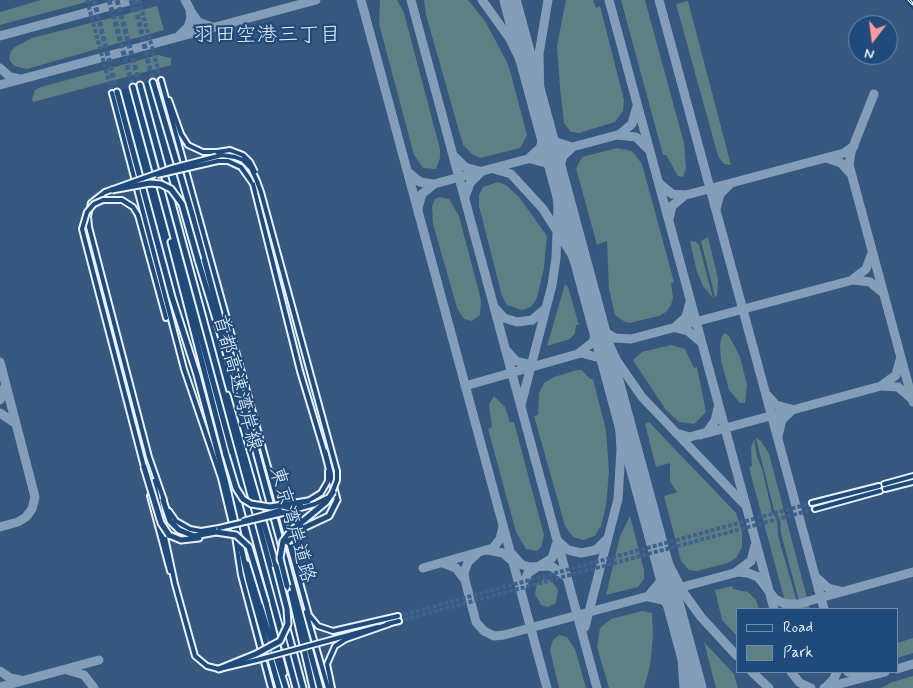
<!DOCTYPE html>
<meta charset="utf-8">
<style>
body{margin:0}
#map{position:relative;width:913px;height:688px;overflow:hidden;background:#1f4a7a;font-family:Mynerve,sans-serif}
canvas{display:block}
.legend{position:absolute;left:736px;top:608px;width:162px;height:65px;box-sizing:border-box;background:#1f4a7a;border:1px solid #6f8dac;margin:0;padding:6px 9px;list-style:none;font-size:15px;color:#e8f1f8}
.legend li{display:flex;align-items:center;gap:10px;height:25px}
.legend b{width:25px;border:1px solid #6f8dac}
.north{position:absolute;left:848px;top:15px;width:50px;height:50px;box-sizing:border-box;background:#1f4a7a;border:1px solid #6f8dac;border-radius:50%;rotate:195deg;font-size:14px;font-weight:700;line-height:20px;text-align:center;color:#e8f1f8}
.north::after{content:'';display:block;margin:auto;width:18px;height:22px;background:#ff9aa2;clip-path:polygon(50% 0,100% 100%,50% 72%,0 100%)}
</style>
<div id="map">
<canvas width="913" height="688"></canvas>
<ul class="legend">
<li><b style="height:6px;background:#1f4a7a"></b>Road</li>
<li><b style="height:14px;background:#5e7f83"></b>Park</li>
</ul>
<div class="north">N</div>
</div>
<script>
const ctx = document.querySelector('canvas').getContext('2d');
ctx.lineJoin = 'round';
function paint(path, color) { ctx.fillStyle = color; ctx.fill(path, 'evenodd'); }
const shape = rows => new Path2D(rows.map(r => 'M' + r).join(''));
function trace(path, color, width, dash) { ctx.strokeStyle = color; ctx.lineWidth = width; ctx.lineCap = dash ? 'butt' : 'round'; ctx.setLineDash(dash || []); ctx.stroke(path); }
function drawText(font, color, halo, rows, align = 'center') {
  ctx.font = font + ' Mynerve,"Klee One",sans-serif'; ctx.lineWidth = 4.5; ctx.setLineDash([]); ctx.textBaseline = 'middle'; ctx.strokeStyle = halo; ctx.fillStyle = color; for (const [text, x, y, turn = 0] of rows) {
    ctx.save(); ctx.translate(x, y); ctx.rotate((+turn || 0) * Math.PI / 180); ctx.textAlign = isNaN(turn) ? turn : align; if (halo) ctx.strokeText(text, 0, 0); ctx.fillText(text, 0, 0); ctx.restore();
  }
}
paint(shape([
 [0,0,904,0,913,10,913,688,324,688,159,79,114,92,274,688,0,688],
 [858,25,888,25,888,55,858,55],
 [737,609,897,609,897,672,737,672]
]), '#36577e');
paint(shape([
 [41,0,94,0,0,25,0,12],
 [380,0,397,0,404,13,440,149,440,158,436,169,423,168,414,155,379,24],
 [424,0,468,0,485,21,507,62,511,74,527,135,520,148,480,158,472,154,463,145,426,15],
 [566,0,593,0,596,8,600,6,624,100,623,111,615,122,579,133,571,132,564,123,560,88,557,46],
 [621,0,645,0,684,143,686,169,683,177,678,176,666,155,663,155],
 [688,1,731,165,724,164,718,156,676,4],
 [157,6,164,30,27,69,14,66,9,59,11,51,15,47,32,38],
 [158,55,171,58,171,65,33,102,32,99,35,90,41,87],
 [617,148,632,151,642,164,674,282,671,283,673,298,671,305,666,312,659,316,630,323,625,322,615,315,609,289,607,241,597,245,576,168,582,157],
 [498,182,506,185,519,197,547,236,544,268,537,298,531,307,522,310,507,305,502,296,479,206,479,195,483,187],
 [439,197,449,199,459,216,481,300,480,315,472,321,464,319,457,308,433,224,432,207,435,199],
 [708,237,718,279,717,296,715,297,701,241],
 [690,241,696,242,699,245,713,298,703,286,697,272],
 [565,284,568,287,579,325,576,325,575,333,570,339,547,346],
 [725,333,729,336,740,357,747,385,745,403,740,403,729,390,721,360,720,345,722,336],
 [671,345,685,349,694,368,697,367,706,412,694,424,679,422,666,410,633,360,642,352],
 [577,370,582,370,590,379,593,379,606,430,609,472,606,506,601,526,595,536,583,540,573,537,565,526,534,416,538,415,539,393,544,383,554,377],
 [494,396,505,407,510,422,514,422,544,535,541,547,537,551,526,549,516,532,488,429,492,427,489,404],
 [649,422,736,513,742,531,742,548,736,558,728,563,697,571,689,570,681,561,664,496,677,492,670,482,670,463,656,467,645,424],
 [756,438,761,441,769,454,810,609,801,609,781,533,780,519,774,510],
 [754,439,757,457,762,468,772,512,777,519,778,536,799,609,787,609,749,468,752,466,751,448],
 [630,516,644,570,644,579,638,587,606,595,620,536],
 [544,579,551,580,558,590,556,603,548,607,541,605,535,594,537,583],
 [732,586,733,589,748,592,756,600,759,609,737,609,737,636,722,620,715,590],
 [642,611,652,613,653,636,650,666,644,688,609,688,597,647,600,628,611,619],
 [559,635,567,637,575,649,586,688,559,688,550,650,553,640],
 [913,638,913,653,897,658,897,643],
 [704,642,734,674,738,688,716,688],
 [913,676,913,688,881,688,892,682]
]), '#5e7f83');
trace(shape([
 [361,0,547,688],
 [411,0,597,688],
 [482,0,510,39,535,91],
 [609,0,774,609],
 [659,0,824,609],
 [190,10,198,22,212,27],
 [180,35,188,27,191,18,190,9,185,0],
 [0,36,133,0],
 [0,68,10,77,20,79],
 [0,85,316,0],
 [874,94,851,152,849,165,913,402],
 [545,130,556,142,569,146],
 [620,134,632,124,637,106],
 [455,157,465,167,479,171],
 [530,157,540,148,544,135,540,104,539,54,548,0],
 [826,158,841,163,850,173],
 [531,159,546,163,556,172],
 [494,169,511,174,543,209,571,253,590,296],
 [408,172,420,182,433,184],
 [558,172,563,156,572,148],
 [659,183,672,194,686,195,844,153,854,146],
 [465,197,470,183,480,173],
 [418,208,422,194,434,184,617,135,636,137,648,149],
 [716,209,720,194,730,184],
 [669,219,672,206,684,196],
 [853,279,866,269,872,253],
 [495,308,504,318,517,322,532,320,545,309],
 [597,320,617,361,642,397,744,504],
 [676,326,686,317,690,302],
 [676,328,688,331,701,342],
 [603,331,615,338,631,339,853,280,870,282,882,292],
 [507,351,516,361,532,365],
 [579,353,593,342,597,329,597,321],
 [0,362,35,497,32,509,26,517,18,522,0,527],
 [465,386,581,353,600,358,605,362,612,377],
 [882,386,898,387,912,399],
 [767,395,776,405,791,409],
 [0,400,5,386],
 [521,405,552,285,556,258,558,207,554,162],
 [0,413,15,423],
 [676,433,690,437,707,432,715,421,718,408],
 [700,435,881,386,896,375,900,360],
 [778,436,782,420,791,411],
 [650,520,664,555,683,592,701,617,737,656],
 [558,541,568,550,581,553,596,550,606,540],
 [487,550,503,553,512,561],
 [479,552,468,562,464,573,465,580,476,622,484,631,494,636,504,635,738,572,748,573,758,577,775,599,785,604,796,604],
 [512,554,522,565,530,567,551,566,565,576],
 [443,563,456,568,465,580],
 [423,568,493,548,500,539,503,527],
 [736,572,751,561,755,546],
 [816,577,828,588,840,591],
 [521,588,528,573,552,558,557,542],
 [650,594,661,581,663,567],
 [649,597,663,600,674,611],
 [673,601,681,644,684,688],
 [791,606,913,572],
 [585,627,618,499,621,450,618,399],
 [687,656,700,688],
 [897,669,913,664],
 [67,670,84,675,94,688],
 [0,671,10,678,21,680],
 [752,672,769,688],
 [791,672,800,683,811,688],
 [848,672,864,676],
 [0,687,99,660],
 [826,687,833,680,837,672],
 [824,688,885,672]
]), '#849eb9', 9);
trace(shape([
 [510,0,696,688]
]), '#849eb9', 21);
trace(shape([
 [87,0,112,93],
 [139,0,161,80],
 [398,616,812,503],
 [399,621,815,509]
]), '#3d638d', 4, [4, 2]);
trace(shape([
 [94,0,117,92],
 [109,0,133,87],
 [117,0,140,85],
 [131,0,134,11],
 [134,0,153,82]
]), '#3d638d', 5, [5, 2.5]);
const secondary = shape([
 [161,80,309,615,318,626,333,631,398,616],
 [112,93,184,369,221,478,235,536,241,575,271,688],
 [169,100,181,134,188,145,203,152,217,152],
 [241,167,253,184,300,371,325,454],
 [257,181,261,192],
 [105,192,91,203,88,216,89,227,149,457,164,500],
 [138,215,166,318],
 [154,481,161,516],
 [884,484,913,476],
 [885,489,913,482],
 [150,496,170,571],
 [308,501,321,493,328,481,328,471],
 [812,503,879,486],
 [815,509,880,491],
 [169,511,176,521,190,529,201,531,219,528],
 [163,528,175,584,195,656,207,666,219,669,257,660],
 [306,612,328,688],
 [387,624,399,621],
 [334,639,378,627],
 [332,688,327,664,335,646,346,639,389,624]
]);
const highway = shape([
 [153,82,192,214,320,688],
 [140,85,303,688],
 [133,87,296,688],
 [117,92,172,297,197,375,226,484,249,582,279,688],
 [171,242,226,455],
 [198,260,229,362],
 [227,395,276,566],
 [325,452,337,500],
 [163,500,170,521,179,530,194,536,216,532],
 [169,535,181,540,199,538],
 [247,564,286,688],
 [291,593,313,688],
 [266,603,284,673],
 [219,669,256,654]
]);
trace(secondary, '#e8f1f8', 8);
trace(highway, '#e8f1f8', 9);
trace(secondary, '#1f4a7a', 4);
trace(highway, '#1f4a7a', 5);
const rail = shape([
 [909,0,913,4]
]);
trace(rail, '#e8f1f8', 3);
trace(rail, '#1f4a7a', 1, [4]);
const secondaryBridge = shape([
 [217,152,230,150,243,155,250,162,255,172],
 [157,175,218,161,228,161,241,167],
 [105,192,172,168,222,155,235,157,243,160,251,168,257,181],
 [261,192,337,471,337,480,332,493],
 [138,215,133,207,122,200,103,200,94,204,87,212,82,229,144,467],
 [243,521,301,504],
 [219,528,283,513,315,504,327,498],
 [257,660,334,639]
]);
const highwayBridge = shape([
 [112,190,150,183,161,184,171,189,182,204,198,260],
 [226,455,236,488,243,499,251,504,270,507,308,501],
 [144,467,161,523,169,535],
 [216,532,236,535,249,547,266,603],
 [287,542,297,531,329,516,337,500],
 [287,586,280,558,283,541,290,532,326,502,333,492],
 [256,654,280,641,288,624,287,609,276,566]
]);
trace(secondaryBridge, '#e8f1f8', 8, []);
trace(highwayBridge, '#e8f1f8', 9, []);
trace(secondaryBridge, '#1f4a7a', 4);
trace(highwayBridge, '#1f4a7a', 5);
drawText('20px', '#e8f1f8', '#1f4a7a', [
 ["首都高速湾岸線",236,383,75],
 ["東京湾岸道路",291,525,74]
]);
drawText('21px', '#e8f1f8', '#1f4a7a', [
 ["羽田空港三丁目",267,37]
]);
</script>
